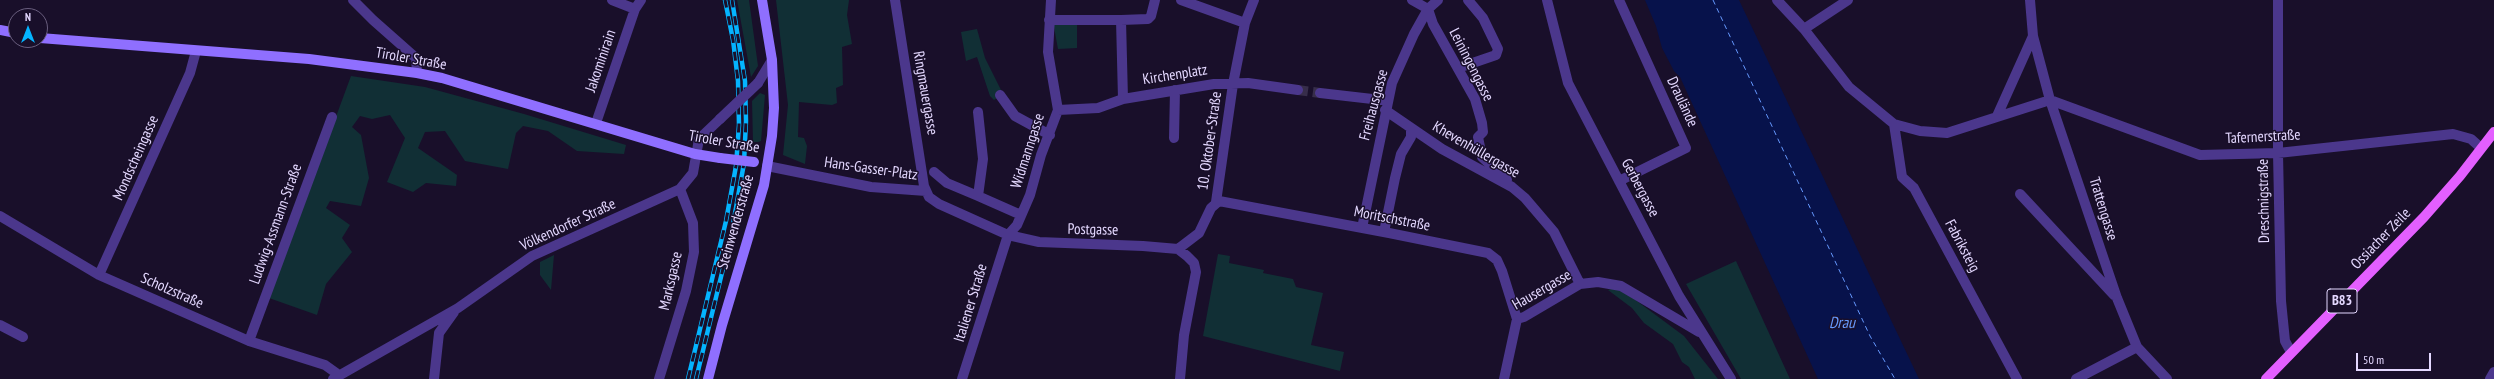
<!DOCTYPE html>
<meta charset="utf-8">
<style>
body{margin:0}
#map{position:relative;width:2494px;height:379px;overflow:hidden;background:#190f2a;font-family:"PT Sans Narrow",sans-serif}
canvas{display:block}
.north{position:absolute;left:8px;top:8px;width:40px;height:40px;box-sizing:border-box;background:#190f2a;border:1px solid #6a5f7f;border-radius:50%;rotate:0deg;font-size:11px;font-weight:700;line-height:16px;text-align:center;color:#e4d8ff}
.north::after{content:'';display:block;margin:auto;width:14px;height:18px;background:#04b4ff;clip-path:polygon(50% 0,100% 100%,50% 72%,0 100%)}
.scale{position:absolute;left:2356px;top:353px;width:75px;height:18px;box-sizing:border-box;border:2px solid #e4d8ff;border-top:0;padding-left:5px;font-size:12px;line-height:14px;white-space:nowrap;color:#e4d8ff;-webkit-text-stroke:3px #190f2a;paint-order:stroke}
</style>
<div id="map">
<canvas width="2494" height="379"></canvas>
<div class="north">N</div>
<div class="scale">50 m</div>
</div>
<script>
const ctx = document.querySelector('canvas').getContext('2d');
ctx.lineJoin = 'round';
function paint(path, color) { ctx.fillStyle = color; ctx.fill(path, 'evenodd'); }
const shape = rows => new Path2D(rows.map(r => 'M' + r).join(''));
function trace(path, color, width, dash) { ctx.strokeStyle = color; ctx.lineWidth = width; ctx.lineCap = dash ? 'butt' : 'round'; ctx.setLineDash(dash || []); ctx.stroke(path); }
function drawText(font, color, halo, rows, align = 'center') {
  ctx.font = font + ' "PT Sans Narrow",sans-serif'; ctx.lineWidth = 3; ctx.setLineDash([]); ctx.textBaseline = 'middle'; ctx.strokeStyle = halo; ctx.fillStyle = color; for (const [text, x, y, turn = 0] of rows) {
    ctx.save(); ctx.translate(x, y); ctx.rotate((+turn || 0) * Math.PI / 180); ctx.textAlign = isNaN(turn) ? turn : align; if (halo) ctx.strokeText(text, 0, 0); ctx.fillText(text, 0, 0); ctx.restore();
  }
}
paint(shape([
 [737,0,749,0,758,66,751,77],
 [776,0,849,0,847,15,852,44,842,47,843,85,836,88,837,103,832,105,799,102,798,137,804,138,807,146,805,164,783,155,788,105],
 [1053,22,1077,22,1077,48,1058,49],
 [977,29,985,58,1003,94,994,100,990,96,977,57,966,61,961,32],
 [351,76,425,87,524,114,626,145,624,154,577,151,548,131,523,126,516,133,508,169,465,161,445,131,425,132,418,148,457,175,456,186,426,183,413,192,387,182,405,138,390,115,372,119,360,116,352,127,361,135,369,178,361,206,330,201,326,208,350,225,342,238,352,252,326,284,317,315,269,298],
 [760,93,765,95,761,141,758,142,753,142,752,101],
 [1218,254,1230,256,1229,263,1264,270,1263,273,1293,279,1296,287,1323,293,1311,345,1344,352,1340,371,1203,336],
 [554,255,551,290,540,275,540,262],
 [1736,261,1790,379,1741,379,1686,284],
 [1614,288,1622,290,1684,336,1718,379,1695,379,1689,367,1682,362,1673,344,1644,323,1632,308,1608,290]
]), '#112f35');
paint(shape([
 [1645,0,1739,0,1919,379,1818,379,1680,77,1674,71,1662,48,1656,26]
]), '#07124b');
trace(shape([
 [1713,0,1870,336,1895,379]
]), '#69f', 1, [5, 4]);
trace(shape([
 [1298,90,1320,93]
]), '#372d4a', 10, [10, 5]);
trace(shape([
 [353,0,373,20,416,58,417,73],
 [612,0,635,9],
 [895,0,924,186,929,197,939,204,1008,235,1039,242,1143,246,1178,249,1187,256,1194,263,1196,272,1184,335,1180,379],
 [1181,0,1245,23],
 [1412,0,1428,9,1433,24,1475,99,1482,123,1483,132,1478,137,1482,157,1507,180],
 [1547,0,1568,83,1679,296,1731,379],
 [1619,0,1686,148,1619,181],
 [1777,0,1804,29,1849,87,1894,124,1920,131,1947,133,2050,100,2200,155,2278,153,2453,134,2471,139,2481,148],
 [2030,0,2033,36,2050,100,2117,298,2137,347,2167,379],
 [2278,0,2278,153,2281,301,2285,341,2291,352],
 [1049,20,1121,20],
 [1804,29,1848,0],
 [1458,68,1496,55,1498,49,1483,18,1468,0],
 [758,83,772,60],
 [1320,93,1381,100],
 [1000,95,1015,116,1050,135],
 [1123,99,1121,20,1148,19,1151,16,1155,0],
 [1058,110,1098,108,1123,99,1214,84,1248,83,1298,90],
 [1385,110,1442,149,1512,187,1525,198,1554,232,1580,284],
 [978,112,983,159,978,196,1021,215],
 [1997,116,2033,36],
 [596,123,635,9,641,0],
 [1894,124,1902,177,1914,188,2017,379],
 [1174,138,1175,90],
 [767,166,871,187,926,191],
 [934,172,947,183,978,196],
 [2020,194,2114,295],
 [1216,202,1233,84,1245,23,1254,0],
 [0,216,99,275,249,341,325,365,339,375],
 [1362,228,1392,83,1414,34,1428,9,1438,0],
 [1384,232,1395,178,1401,154,1411,137,1411,129],
 [1178,249,1199,233,1211,208,1219,201,1389,233,1488,253,1497,260,1502,271,1517,319],
 [99,275,190,73,196,51],
 [0,325,23,337],
 [249,341,332,117],
 [333,379,458,308,532,256,680,189,693,173,699,139,720,119],
 [434,379,439,333,454,312],
 [659,379,686,291,694,252,693,223,680,189],
 [962,379,1008,235,1017,225,1030,195,1041,155,1058,110,1048,52,1051,0],
 [1504,379,1517,319,1524,317,1580,284,1598,282,1621,286,1699,332],
 [2076,379,2137,347],
 [2490,379,2494,372]
]), '#4b378c', 10);
trace(shape([
 [0,30,16,33],
 [40,38,309,59,417,73,442,78,695,154,720,158],
 [708,379,722,325,764,185,772,136,774,108,772,60,762,0]
]), '#8f6fff', 10);
trace(shape([
 [2266,379,2424,217,2460,176,2494,132]
]), '#e35fff', 10);
const rail = shape([
 [688,379,726,221,736,166,739,125,738,81,733,40,725,0],
 [696,379,731,236,744,163,746,121,745,81,732,0]
]);
trace(rail, '#04b4ff', 4.5);
trace(rail, '#190f2a', 3, [9]);
trace(shape([
 [720,119,758,83]
]), '#4b378c', 10);
trace(shape([
 [720,158,754,162]
]), '#8f6fff', 10);
for (const [x, y, w] of [
 [2342,301,30]
]) { const box = new Path2D(); box.roundRect(x - w / 2, y - 12, w, 24, 3); ctx.fillStyle = '#190f2a'; ctx.fill(box); trace(box, '#e4d8ff', 1); }
drawText('bold 14px', '#e4d8ff', null, [
 ["B83",2342,301]
]);
drawText('15px', '#e4d8ff', '#190f2a', [
 ["Tiroler Straße",411,59,10],
 ["Jakominirain",601,61,-71],
 ["Leiningengasse",1471,65,63],
 ["Kirchenplatz",1175,75,-9],
 ["Ringmauergasse",925,93,80],
 ["Draulände",1682,102,65],
 ["Freihausgasse",1374,105,-75],
 ["Tafernerstraße",2263,137,-3],
 ["10. Oktober-Straße",1210,141,-82],
 ["Tiroler Straße",724,142,10],
 ["Khevenhüllergasse",1476,150,30],
 ["Widmanngasse",1028,151,-72],
 ["Mondscheingasse",136,158,-66],
 ["Hans-Gasser-Platz",871,169,8],
 ["Gerbergasse",1640,188,62],
 ["Dreschnigstraße",2264,201,-91],
 ["Trattengasse",2103,209,73],
 ["Moritschstraße",1392,219,11],
 ["Steinwenderstraße",736,222,-74],
 ["Ludwig-Assmann-Straße",276,224,-70],
 ["Völkendorfer Straße",568,225,-25],
 ["Postgasse",1093,230,1],
 ["Ossiacher Zeile",2381,239,-46],
 ["Fabriksteig",1962,246,62],
 ["Marksgasse",671,281,-77],
 ["Hausergasse",1542,290,-30],
 ["Scholzstraße",172,291,24],
 ["Italiener Straße",971,303,-73]
]);
drawText('italic 16px', '#69f', '#190f2a', [
 ["Drau",1842,323]
]);
</script>
